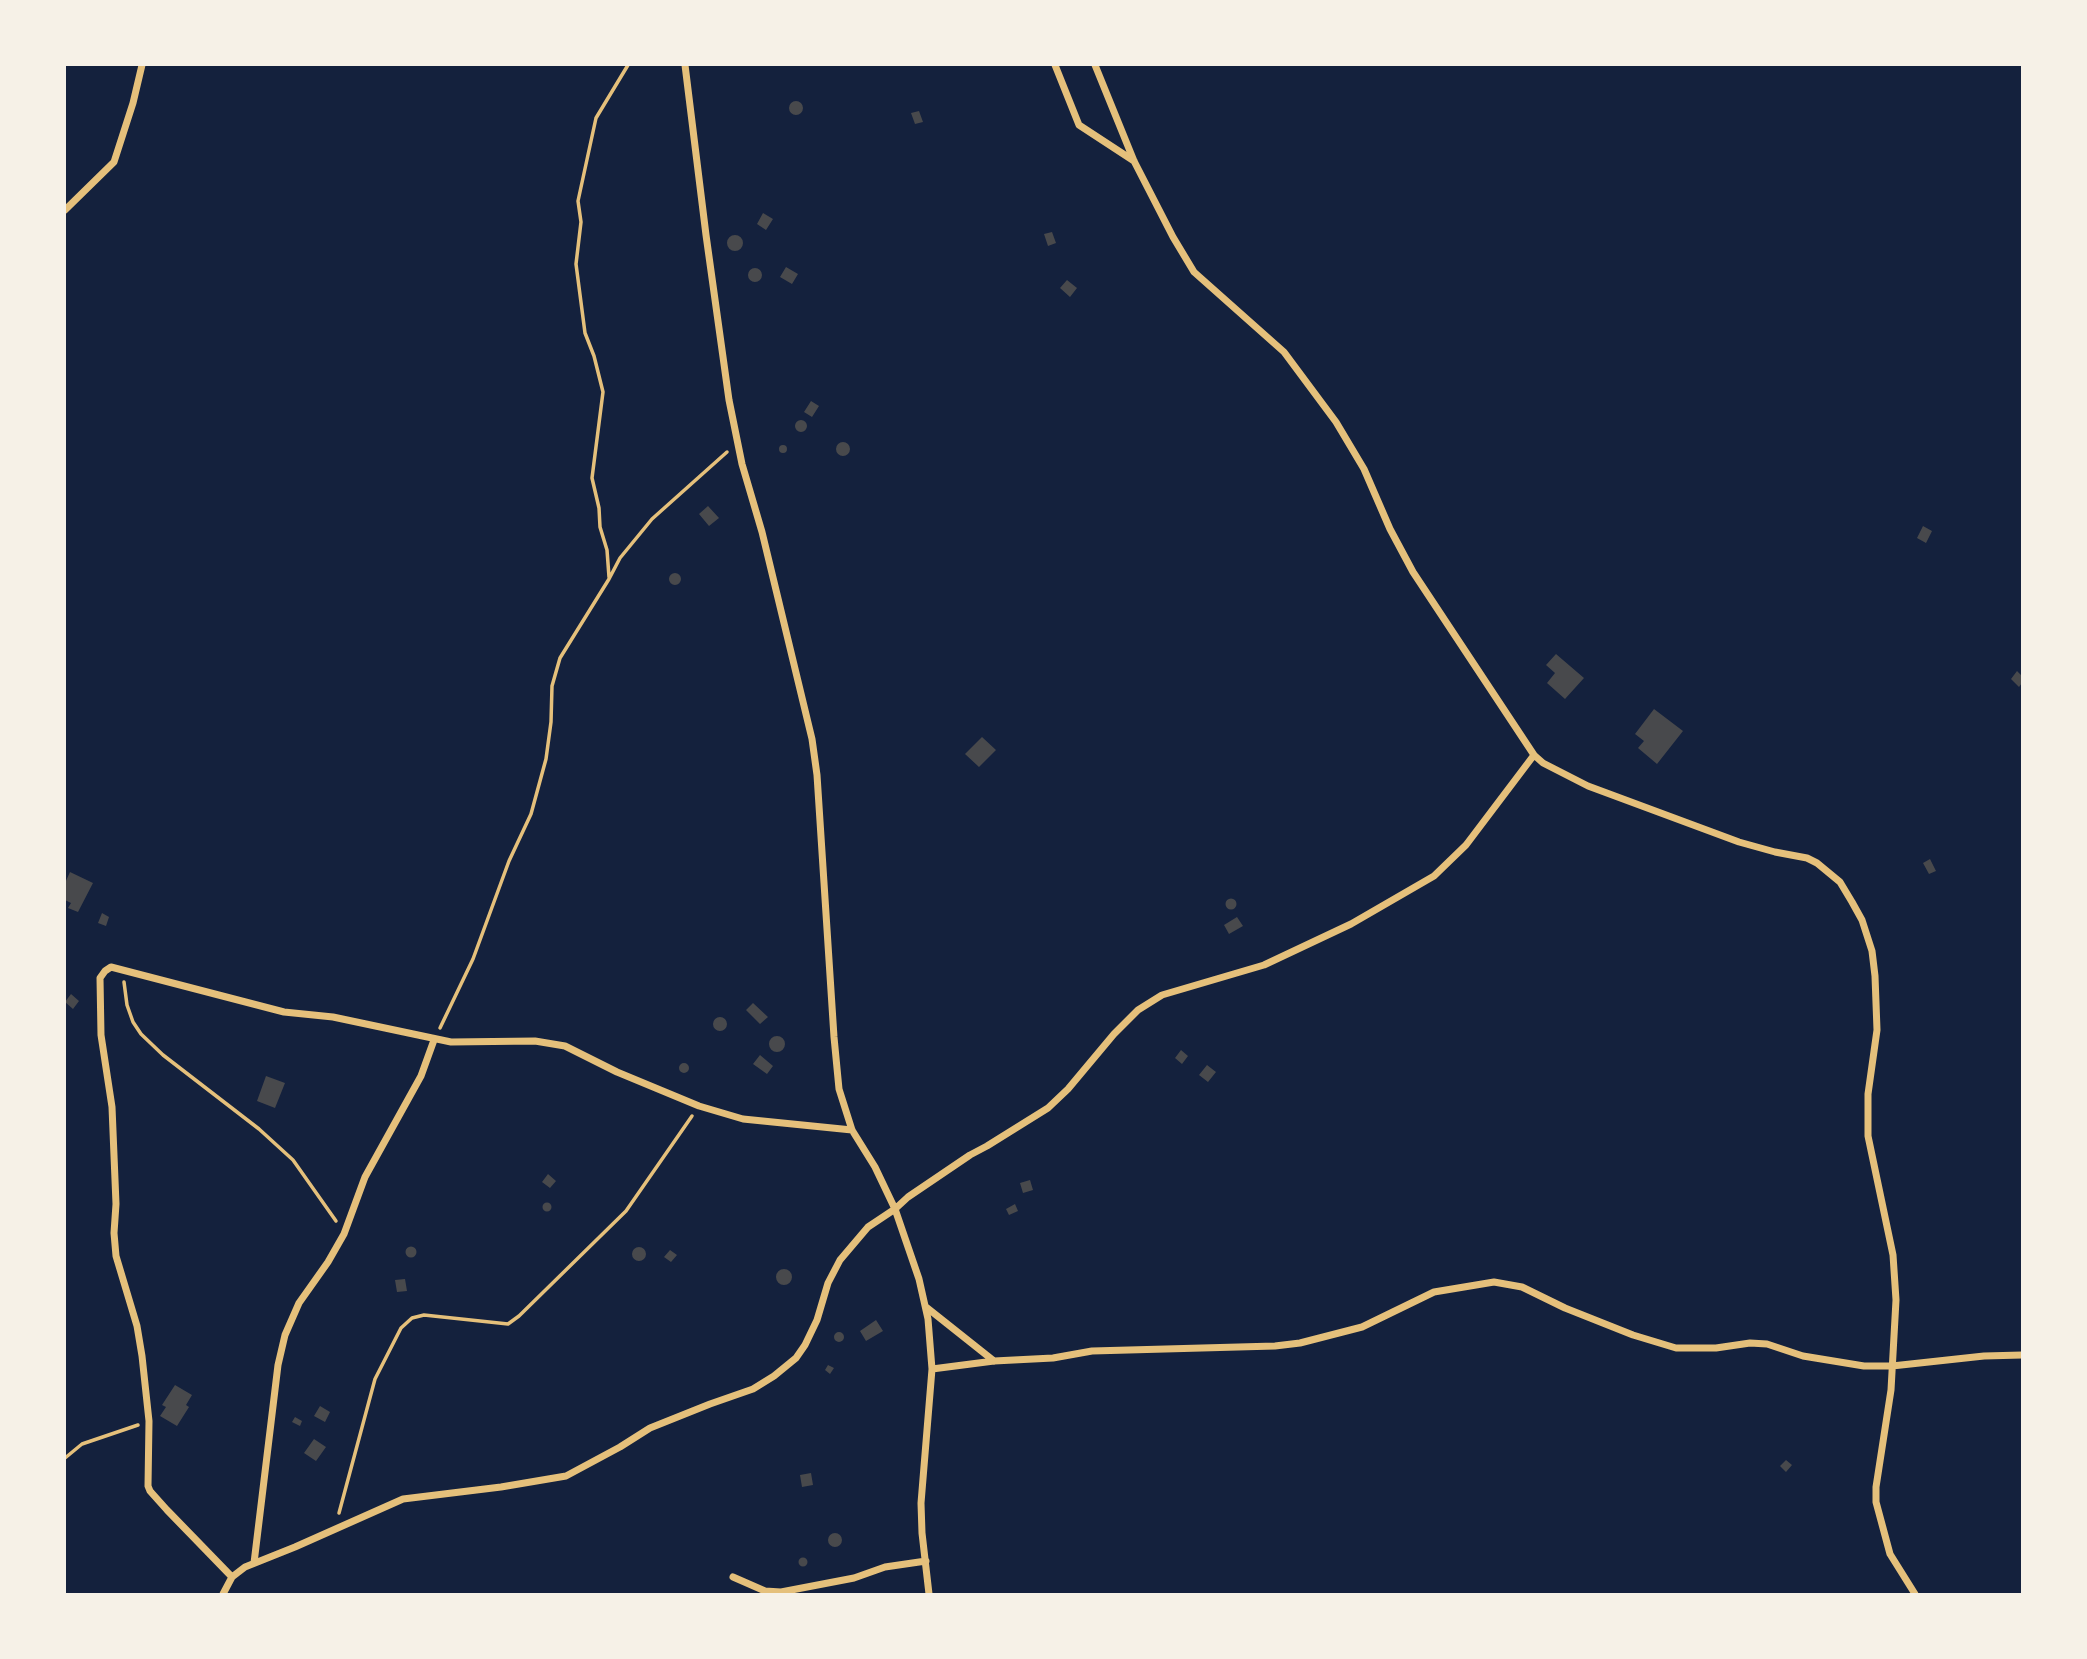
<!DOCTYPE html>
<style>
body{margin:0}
#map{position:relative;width:2087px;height:1659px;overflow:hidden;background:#14213d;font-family:"Exo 2",sans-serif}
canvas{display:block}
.frame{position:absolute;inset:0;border:66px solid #f6f1e7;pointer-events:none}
</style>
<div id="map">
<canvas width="2087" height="1659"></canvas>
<div class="frame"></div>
</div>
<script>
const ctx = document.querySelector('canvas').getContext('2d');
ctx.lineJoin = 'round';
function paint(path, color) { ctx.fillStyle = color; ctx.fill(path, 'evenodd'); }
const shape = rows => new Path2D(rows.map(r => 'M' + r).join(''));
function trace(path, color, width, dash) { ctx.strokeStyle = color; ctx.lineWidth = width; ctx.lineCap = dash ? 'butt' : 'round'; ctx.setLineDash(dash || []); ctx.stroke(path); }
paint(shape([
 '789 108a7 7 0 1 1 14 0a7 7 0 1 1-14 0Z',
 [919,111,923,122,915,124,911,113],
 [763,213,773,219,766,230,757,224],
 [1052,232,1056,243,1048,246,1044,234],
 '727 243a8 8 0 1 1 16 0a8 8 0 1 1-16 0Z',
 [786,267,798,274,792,284,780,277],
 '748 275a7 7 0 1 1 14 0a7 7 0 1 1-14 0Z',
 [1067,280,1077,288,1070,297,1060,288],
 [811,401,819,406,812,417,804,412],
 '795 426a6 6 0 1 1 12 0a6 6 0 1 1-12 0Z',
 '836 449a7 7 0 1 1 14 0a7 7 0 1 1-14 0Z',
 '779 449a4 4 0 1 1 8 0a4 4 0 1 1-8 0Z',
 [708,506,719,518,709,526,699,514],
 [1923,526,1932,531,1926,543,1917,538],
 '669 579a6 6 0 1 1 12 0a6 6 0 1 1-12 0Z',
 [1556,654,1584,678,1565,699,1547,683,1555,673,1546,665],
 [2017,671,2022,676,2022,683,2019,687,2011,679],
 [1654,709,1683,731,1657,764,1638,748,1644,741,1635,734],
 [982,737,996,750,979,767,965,754],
 [1930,859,1936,871,1929,874,1923,863],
 [70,872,93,883,78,912,68,908,71,903,65,900,65,883],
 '1225.5 904a5.5 5.5 0 1 1 11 0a5.5 5.5 0 1 1-11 0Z',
 [102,913,109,917,106,926,98,923],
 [1237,917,1243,926,1229,934,1224,925],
 [71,994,79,1001,73,1009,65,1002],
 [753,1003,768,1017,760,1024,746,1010],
 '713 1024a7 7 0 1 1 14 0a7 7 0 1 1-14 0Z',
 '769 1044a8 8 0 1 1 16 0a8 8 0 1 1-16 0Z',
 [1181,1050,1188,1056,1182,1064,1175,1058],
 [760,1055,773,1066,767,1074,753,1064],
 '679 1068a5 5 0 1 1 10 0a5 5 0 1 1-10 0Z',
 [1207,1065,1216,1072,1208,1082,1199,1075],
 [266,1076,285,1083,275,1108,257,1101],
 [548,1174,556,1181,550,1188,542,1182],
 [1030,1180,1033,1190,1023,1193,1020,1183],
 '542.5 1207a4.5 4.5 0 1 1 9 0a4.5 4.5 0 1 1-9 0Z',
 [1015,1204,1018,1211,1009,1215,1006,1209],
 '405.5 1252a5.5 5.5 0 1 1 11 0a5.5 5.5 0 1 1-11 0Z',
 '632 1254a7 7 0 1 1 14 0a7 7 0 1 1-14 0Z',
 [670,1250,677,1255,671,1262,664,1257],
 '776 1277a8 8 0 1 1 16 0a8 8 0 1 1-16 0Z',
 [405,1279,407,1291,397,1292,395,1280],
 [876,1320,883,1331,866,1341,860,1331],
 '834 1337a5 5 0 1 1 10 0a5 5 0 1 1-10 0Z',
 [828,1365,834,1368,830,1374,825,1370],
 [175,1385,192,1395,186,1405,189,1407,177,1426,160,1416,166,1407,162,1405],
 [320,1406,330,1412,325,1422,314,1416],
 [295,1417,302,1421,300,1426,292,1422],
 [314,1439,326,1447,316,1461,304,1453],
 [1786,1460,1792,1465,1786,1472,1780,1466],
 [811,1473,813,1485,802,1487,800,1475],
 '828 1540a7 7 0 1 1 14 0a7 7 0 1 1-14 0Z',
 '798.5 1562a4.5 4.5 0 1 1 9 0a4.5 4.5 0 1 1-9 0Z'
]), '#48494c');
trace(shape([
 [609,577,607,550,600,527,599,508,592,478,603,392,594,356,585,333,576,264,581,222,578,201,596,118,628,65],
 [124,982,127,1005,133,1022,141,1034,163,1055,259,1129,293,1160,336,1221],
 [440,1028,473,959,509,861,531,814,546,759,551,722,552,686,560,658,609,579,620,558,652,519,727,452],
 [65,1458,82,1444,138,1425],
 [339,1513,375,1379,401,1328,412,1318,424,1315,508,1324,519,1316,626,1211,692,1116]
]), '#e5c07b', 3.5);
trace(shape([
 [685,65,706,235,729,400,742,464,762,532,812,739,817,775,834,1037,839,1089,852,1130,875,1167,895,1209,919,1279,928,1319,932,1369,921,1503,922,1533,929,1594],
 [1055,65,1079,125,1134,161],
 [1095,65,1134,161,1173,237,1194,272,1284,352,1336,422,1364,469,1390,529,1413,572,1534,755,1543,763,1588,786,1739,842,1775,852,1807,858,1817,863,1840,882,1852,902,1862,920,1872,951,1875,976,1877,1030,1868,1094,1868,1136,1893,1255,1896,1300,1891,1390,1876,1487,1876,1502,1890,1554,1915,1594],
 [65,210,114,162,133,103,142,65],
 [926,1307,994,1361],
 [932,1369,994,1361,1053,1358,1092,1351,1275,1346,1300,1343,1362,1327,1434,1292,1494,1282,1522,1287,1565,1308,1633,1335,1676,1348,1716,1348,1750,1343,1767,1344,1803,1356,1864,1366,1892,1366,1984,1356,2022,1355],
 [254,1563,278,1365,285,1335,299,1303,328,1262,344,1234,365,1177,421,1076,434,1040],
 [232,1577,167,1510,150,1491,148,1486,149,1421,142,1356,137,1326,116,1256,114,1233,116,1204,112,1107,101,1035,100,978,105,971,111,967,284,1012,333,1017,451,1042,535,1041,565,1046,617,1072,699,1106,743,1119,852,1130],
 [733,1577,765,1591,781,1592,854,1578,885,1567,926,1561],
 [223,1594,232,1577,245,1567,295,1547,403,1499,501,1487,566,1476,620,1447,650,1428,710,1404,753,1389,774,1376,796,1358,805,1345,817,1320,828,1283,840,1260,868,1227,895,1209,908,1197,970,1155,987,1146,1048,1108,1068,1089,1114,1034,1138,1010,1162,995,1264,965,1351,924,1434,876,1466,845,1534,755]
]), '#e5c07b', 7);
</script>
